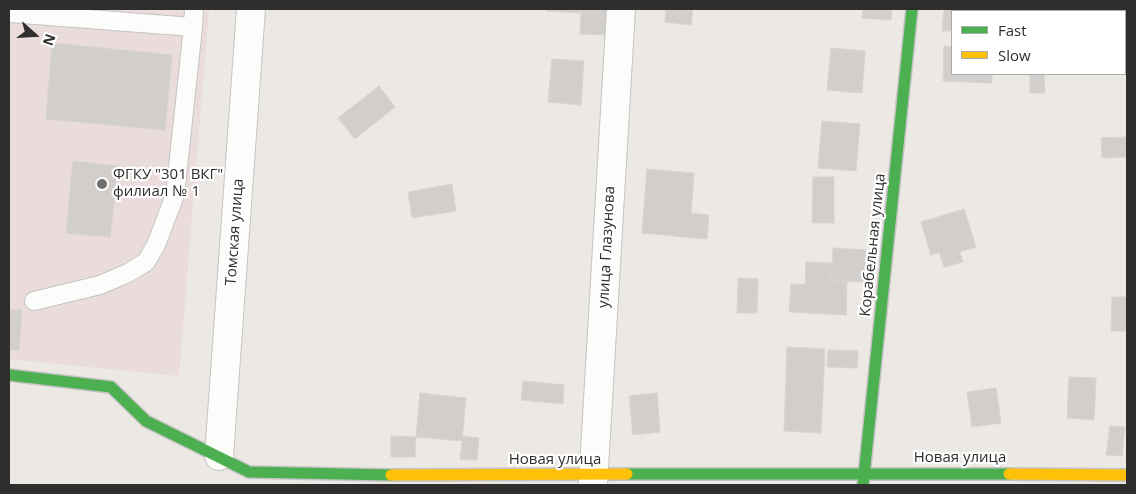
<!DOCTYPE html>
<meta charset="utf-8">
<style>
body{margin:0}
#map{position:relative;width:1136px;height:494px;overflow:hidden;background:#ece8e4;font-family:"Open Sans",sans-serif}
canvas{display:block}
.frame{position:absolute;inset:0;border:10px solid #2e2e2e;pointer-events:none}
.legend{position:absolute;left:951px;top:10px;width:175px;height:65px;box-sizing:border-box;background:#fff;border:1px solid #ababab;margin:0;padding:6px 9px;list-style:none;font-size:15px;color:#2e2e2e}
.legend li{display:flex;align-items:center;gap:10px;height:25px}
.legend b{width:25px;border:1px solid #ababab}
.north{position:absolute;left:10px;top:10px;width:50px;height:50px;-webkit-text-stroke:4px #fff;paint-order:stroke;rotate:109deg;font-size:14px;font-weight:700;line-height:20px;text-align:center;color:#2e2e2e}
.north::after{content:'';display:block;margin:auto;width:18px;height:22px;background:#2e2e2e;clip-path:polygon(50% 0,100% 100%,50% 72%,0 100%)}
</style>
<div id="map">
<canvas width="1136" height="494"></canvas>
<div class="frame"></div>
<ul class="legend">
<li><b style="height:6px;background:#4caf50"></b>Fast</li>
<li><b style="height:6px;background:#ffc107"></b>Slow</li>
</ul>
<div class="north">N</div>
</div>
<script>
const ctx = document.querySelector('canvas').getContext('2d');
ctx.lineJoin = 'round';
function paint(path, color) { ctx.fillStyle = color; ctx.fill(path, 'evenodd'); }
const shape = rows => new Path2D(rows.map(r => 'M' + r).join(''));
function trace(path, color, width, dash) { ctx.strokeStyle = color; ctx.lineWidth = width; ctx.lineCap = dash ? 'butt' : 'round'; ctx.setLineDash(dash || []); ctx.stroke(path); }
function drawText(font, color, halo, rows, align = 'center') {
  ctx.font = font + ' "Open Sans",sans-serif'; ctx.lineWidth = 4.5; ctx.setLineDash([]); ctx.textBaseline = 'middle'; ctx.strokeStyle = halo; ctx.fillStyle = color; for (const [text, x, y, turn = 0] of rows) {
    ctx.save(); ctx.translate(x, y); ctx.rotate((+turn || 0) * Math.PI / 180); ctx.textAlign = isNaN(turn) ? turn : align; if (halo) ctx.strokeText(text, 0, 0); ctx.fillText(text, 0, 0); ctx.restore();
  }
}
paint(shape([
 [9,9,209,9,179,376,9,359]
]), '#e9dcdb');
const building = shape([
 [546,9,581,9,581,13,546,11,546,9],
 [581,9,611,9,610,35,580,34,581,9],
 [666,9,693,9,691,25,665,22,666,9],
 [863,9,892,9,891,20,862,18,863,9],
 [944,9,976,9,976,11,952,11,952,31,942,31,944,9],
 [52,43,172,55,165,130,46,119,52,43],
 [944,46,952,47,952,74,992,74,992,83,943,81,944,46],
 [831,48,865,51,862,93,827,90,831,48],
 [552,59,584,61,581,105,548,102,552,59],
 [1030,74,1044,74,1045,93,1030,93,1030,74],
 [379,86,395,107,355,139,338,118,379,86],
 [822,121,860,124,856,171,818,168,822,121],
 [1127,137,1127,157,1102,158,1101,138,1127,137],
 [73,161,118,166,110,237,66,233,73,161],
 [647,169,694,173,691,213,709,215,707,239,642,233,647,169],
 [813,177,834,177,834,223,812,223,813,177],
 [452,184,456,211,412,218,408,192,452,184],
 [964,209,976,247,960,252,963,262,944,267,939,252,931,255,921,222,964,209],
 [833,248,866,250,865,282,831,281,833,248],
 [806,262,832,263,831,281,847,281,846,315,789,312,791,284,805,285,806,262],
 [738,278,758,279,757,313,737,313,738,278],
 [1112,297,1127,297,1127,331,1111,331,1112,297],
 [9,310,22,310,19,350,9,350,9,310],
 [787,347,825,349,821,433,784,431,787,347],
 [828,350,858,351,857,368,827,367,828,350],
 [1069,377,1096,378,1094,420,1067,418,1069,377],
 [523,381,564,385,563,404,521,400,523,381],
 [996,388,1001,423,972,427,967,392,996,388],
 [420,393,466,398,462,441,416,437,420,393],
 [657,393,660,432,633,435,657,393],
 [657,393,633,435,629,396,657,393],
 [1110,426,1125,427,1122,456,1106,455,1110,426],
 [391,436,416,437,415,457,391,457,391,436],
 [463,436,479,438,477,460,460,459,463,436]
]);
paint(building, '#d1cecb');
trace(building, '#d7d4d0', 1);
const lane = shape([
 [9,13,193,27,175,195,156,245,146,262,128,273,100,285,34,301],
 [193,27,194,9]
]);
const street = shape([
 [219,456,251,9],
 [593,485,621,9]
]);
const fast = shape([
 [9,375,111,387,146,421,249,472,391,475],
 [627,474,1009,474],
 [863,485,912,9]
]);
const slow = shape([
 [1009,474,1127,475],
 [391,475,627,474]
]);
trace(lane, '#c5c4c5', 20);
trace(street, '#c5c4c5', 30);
trace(fast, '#c5c4c5', 14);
trace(slow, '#c5c4c5', 14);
trace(lane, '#fcfcfb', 18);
trace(street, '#fcfcfb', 28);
trace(fast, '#4caf50', 11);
trace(slow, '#ffc107', 11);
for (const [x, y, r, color] of [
 [102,184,6,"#706f6e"]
]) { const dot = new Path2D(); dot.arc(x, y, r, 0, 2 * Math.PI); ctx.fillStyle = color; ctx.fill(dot); trace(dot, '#fff', 2); }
drawText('15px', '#2e2e2e', '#fff', [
 ["ФГКУ \"301 ВКГ\"",113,175],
 ["филиал № 1",113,192]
], 'left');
drawText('15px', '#2e2e2e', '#fff', [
 ["Томская улица",235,232,-86],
 ["Корабельная улица",873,245,-84],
 ["улица Глазунова",607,247,-87],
 ["Новая улица",960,458],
 ["Новая улица",555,460]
]);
</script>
